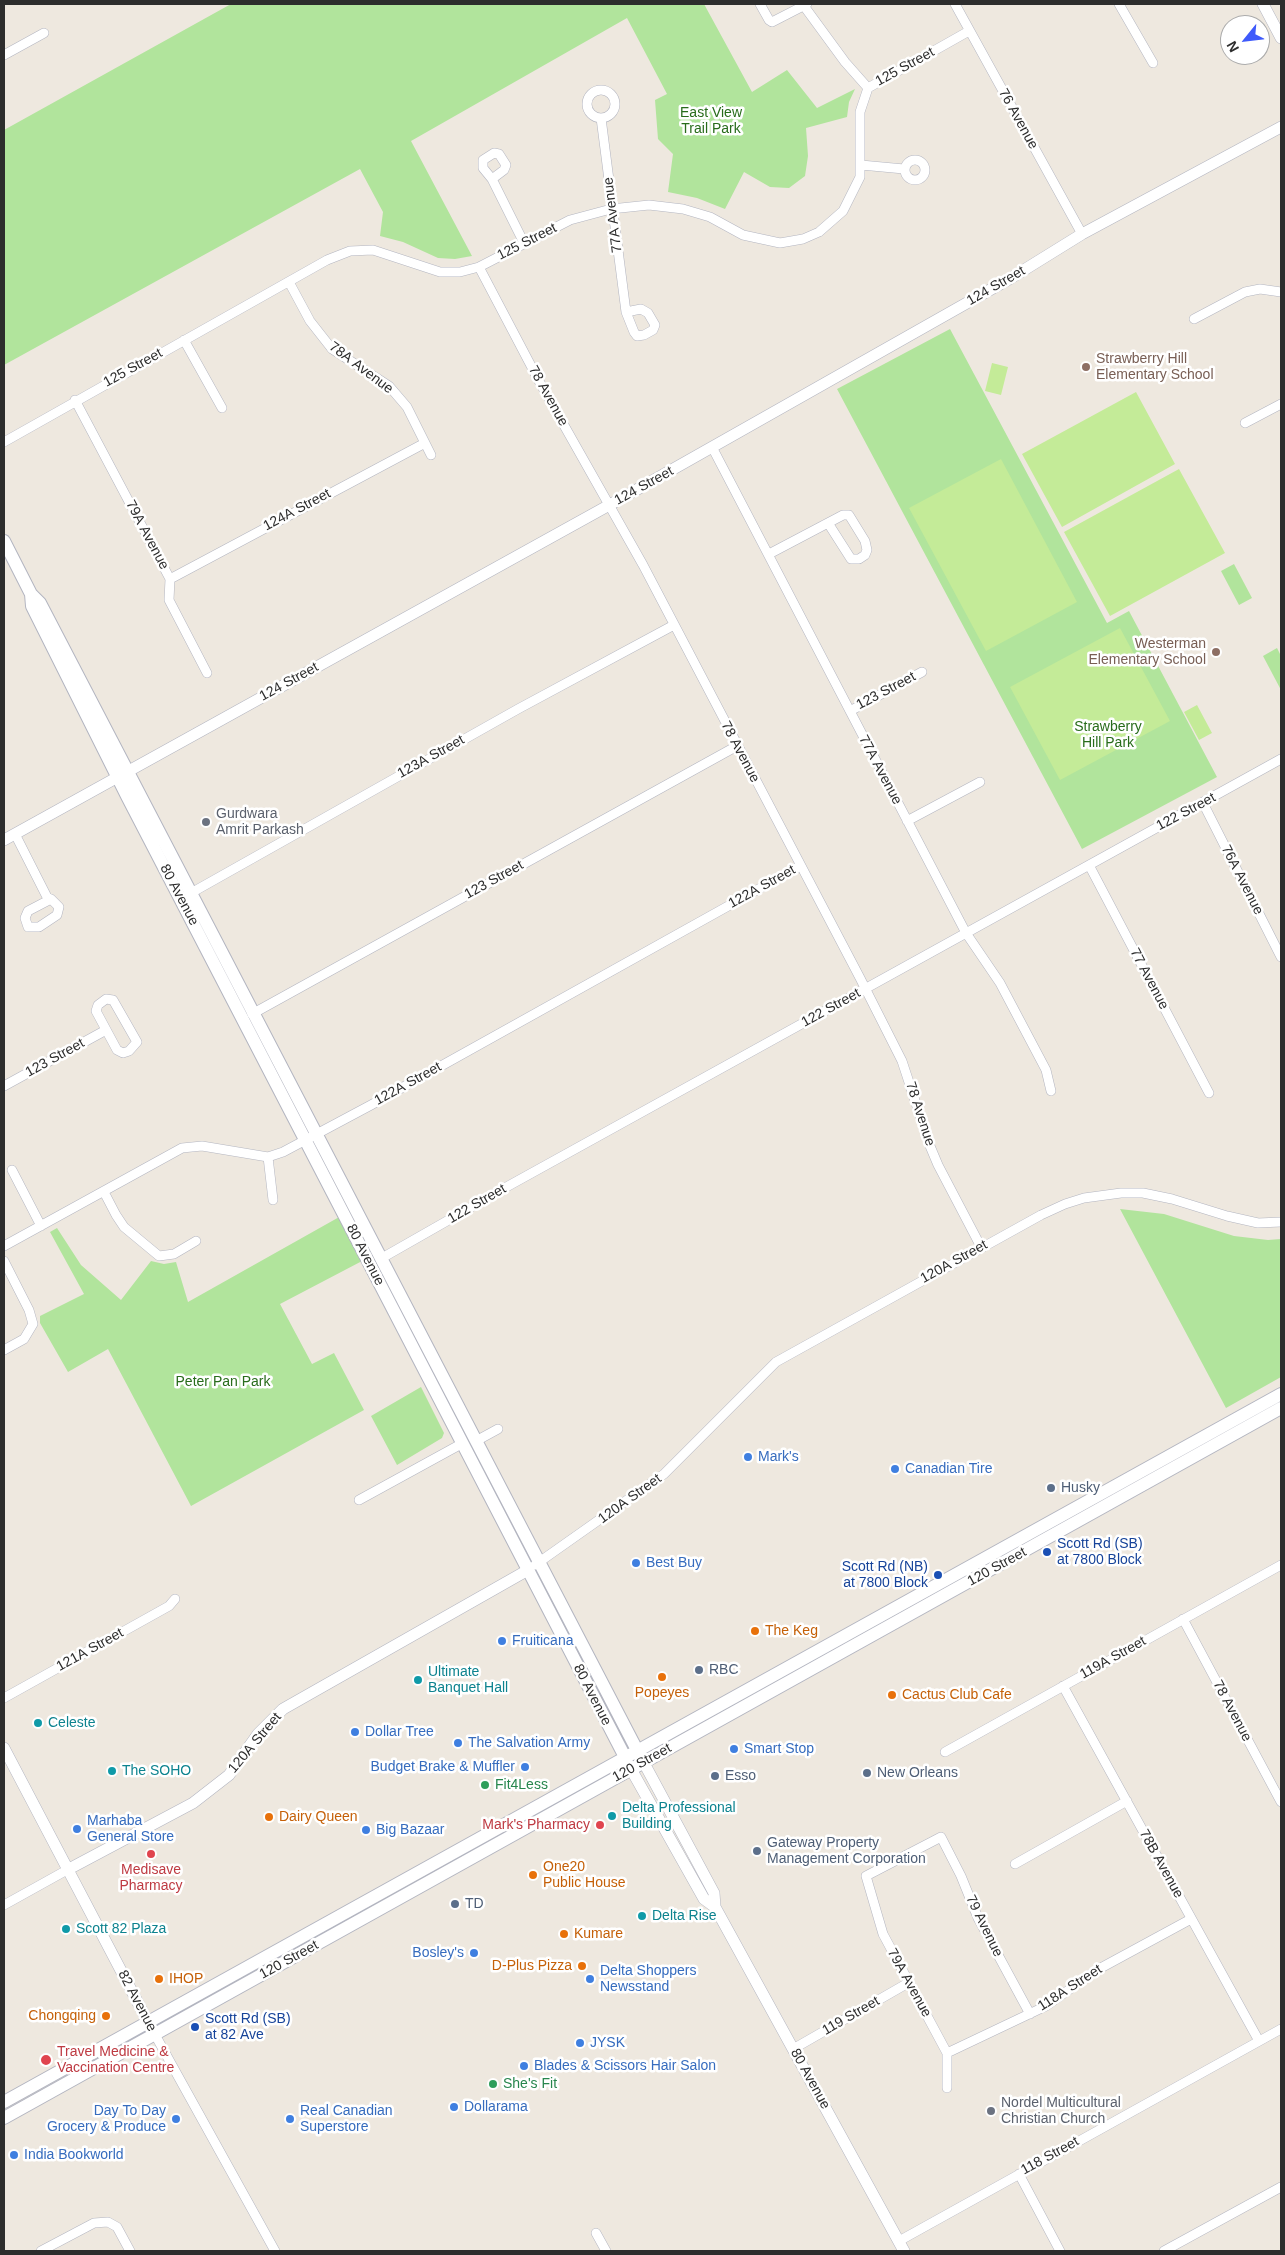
<!DOCTYPE html>
<style>
body{margin:0}
#map{position:relative;width:1285px;height:2255px;overflow:hidden;background:#eee8df;font-family:Arial,sans-serif}
canvas{display:block}
.frame{position:absolute;inset:0;border:5px solid #2d2d2d;pointer-events:none}
.north{position:absolute;left:1220px;top:15px;width:50px;height:50px;box-sizing:border-box;background:#fff;border:1px solid #ababab;border-radius:50%;rotate:241deg;font-size:14px;font-weight:700;line-height:20px;text-align:center;color:#2d2d2d}
.north::after{content:'';display:block;margin:auto;width:18px;height:22px;background:#3f5afb;clip-path:polygon(50% 0,100% 100%,50% 72%,0 100%)}
</style>
<div id="map">
<canvas width="1285" height="2255"></canvas>
<div class="frame"></div>
<div class="north">N</div>
</div>
<script>
const ctx = document.querySelector('canvas').getContext('2d');
ctx.lineJoin = 'round';
function paint(path, color) { ctx.fillStyle = color; ctx.fill(path, 'evenodd'); }
const shape = rows => new Path2D(rows.map(r => 'M' + r).join(''));
function trace(path, color, width, dash) { ctx.strokeStyle = color; ctx.lineWidth = width; ctx.lineCap = dash ? 'butt' : 'round'; ctx.setLineDash(dash || []); ctx.stroke(path); }
function drawText(font, color, halo, rows, align = 'center') {
  ctx.font = font + ' Arial,sans-serif'; ctx.lineWidth = 5; ctx.setLineDash([]); ctx.textBaseline = 'middle'; ctx.strokeStyle = halo; ctx.fillStyle = color; for (const [text, x, y, turn = 0] of rows) {
    ctx.save(); ctx.translate(x, y); ctx.rotate((+turn || 0) * Math.PI / 180); ctx.textAlign = isNaN(turn) ? turn : align; if (halo) ctx.strokeText(text, 0, 0); ctx.fillText(text, 0, 0); ctx.restore();
  }
}
paint(shape([
 [231,4,704,4,752,92,787,70,817,108,855,89,849,102,847,117,806,128,808,156,805,176,789,188,770,187,744,172,725,209,697,198,668,192,673,154,658,139,655,100,667,94,627,18,411,141,472,256,455,259,438,258,403,242,380,236,383,212,360,169,4,365,4,130],
 [950,329,1107,623,1129,611,1217,777,1082,849,837,389],
 [1234,564,1252,598,1239,605,1221,571],
 [1277,648,1281,656,1281,690,1263,656],
 [1120,1209,1164,1214,1234,1236,1268,1240,1281,1239,1281,1377,1226,1408],
 [341,1216,364,1260,280,1304,312,1364,334,1353,364,1410,191,1506,108,1349,68,1372,40,1323,40,1316,84,1294,50,1232,57,1228,81,1265,121,1300,151,1261,164,1264,176,1262,188,1302],
 [421,1387,444,1433,442,1438,397,1465,371,1416]
]), '#b1e49c');
paint(shape([
 [992,363,1008,367,1001,395,985,391],
 [1136,392,1175,464,1062,527,1022,454],
 [1001,459,1077,602,986,651,909,508],
 [1179,469,1225,553,1110,616,1064,532],
 [1120,628,1170,721,1060,780,1010,687],
 [1197,705,1212,733,1199,740,1184,712]
]), '#c4eb98');
const minor = shape([
 [760,4,769,20,772,22,807,4],
 [955,4,1082,234],
 [1119,4,1153,63],
 [804,6,845,62,868,88],
 [4,55,44,33],
 '587 104a14 14 0 1 1 28 0a14 14 0 1 1-28 0Z',
 [601,118,626,312,634,332,637,336,644,335,653,330,655,325,648,313,641,309,626,312],
 '905 170a10 10 0 1 1 20 0a10 10 0 1 1-20 0Z',
 [861,165,904,169],
 [492,179,504,170,506,165,499,154,494,153,483,160,483,168,492,179,524,243],
 [479,267,539,381,643,565,860,978,902,1061,930,1146,938,1165,981,1247],
 [289,282,310,321,332,349,389,386,407,407,431,455],
 [1194,319,1245,292,1260,289,1281,292],
 [184,340,222,408],
 [75,400,170,579,169,600,207,673],
 [1245,423,1281,404],
 [4,442,327,260,350,251,373,250,440,272,460,272,479,267,570,220,611,209,649,205,683,209,710,217,743,235,780,243,803,239,819,232,843,211,860,177,860,112,868,88,969,31],
 [712,447,966,933,1000,983,1046,1070,1051,1091],
 [769,554,843,515,849,515,865,541,867,550,865,555,859,559,851,559,828,523],
 [170,579,425,443],
 [850,711,922,672],
 [1203,803,1281,957],
 [907,821,980,782],
 [15,834,48,899],
 [1089,865,1209,1093],
 [191,893,518,709,674,625],
 [51,899,59,907,57,915,39,927,28,927,25,918,28,911,51,899],
 [106,999,113,1000,137,1042,129,1051,123,1053,117,1050,96,1011,98,1005,106,999],
 [252,1014,737,746],
 [4,1086,106,1030],
 [268,1157,273,1200],
 [12,1170,41,1226],
 [104,1192,116,1215,124,1227,159,1256,174,1254,196,1241],
 [4,1246,182,1148,202,1146,268,1157,283,1152,371,1105,800,866],
 [382,1258,510,1185,1281,759],
 [4,1261,29,1310,33,1324,24,1339,4,1350],
 [476,1441,498,1429],
 [359,1500,463,1443],
 [535,1565,664,1474,776,1362,1041,1215,1065,1204,1084,1198,1121,1193,1143,1193,1172,1199,1227,1216,1258,1223,1281,1222],
 [1183,1619,1281,1802],
 [1063,1686,1259,2041],
 [4,1698,169,1606,175,1599],
 [945,1752,1281,1565],
 [1015,1864,1127,1801],
 [4,1905,67,1870],
 [148,2022,275,2251],
 [793,2049,908,1983],
 [947,2053,1046,2006,1097,1970,1191,1919],
 [947,2088,947,2053,883,1934,866,1876,941,1837,961,1876,978,1918,1030,2014],
 [1019,2174,1060,2251],
 [596,2233,606,2251],
 [899,2241,1281,2029],
 [41,2251,94,2223,108,2222,117,2227,130,2251],
 [1164,2251,1281,2187]
]);
const tertiary = shape([
 [1263,4,1281,38],
 [4,840,622,498,1011,278,1082,234,1281,127],
 [4,1748,148,2022],
 [637,1750,714,1893,715,1907,904,2251],
 [627,1762,704,1899,715,1907],
 [67,1870,193,1803,229,1775,258,1734,283,1709,528,1570]
]);
const secondary = shape([
 [4,541,31,594,32,606,127,796,625,1757],
 [31,594,40,603,637,1750],
 [4,2102,1281,1394],
 [4,2118,1281,1408]
]);
trace(minor, '#b3b5c0', 10);
trace(tertiary, '#b3b5c0', 12);
trace(secondary, '#b3b5c0', 14);
trace(minor, '#fff', 9);
trace(tertiary, '#fff', 11);
trace(secondary, '#fff', 12);
for (const [x, y, r, color] of [
 [1086,367,5,"#8d6e63"],
 [1216,652,5,"#8d6e63"],
 [206,822,5,"#6b7280"],
 [748,1457,5,"#3f7fe0"],
 [895,1469,5,"#3f7fe0"],
 [1051,1488,5,"#5c6f8a"],
 [1047,1552,5,"#1a4fb4"],
 [636,1563,5,"#3f7fe0"],
 [938,1575,5,"#1a4fb4"],
 [755,1631,5,"#e8710a"],
 [502,1641,5,"#3f7fe0"],
 [699,1670,5,"#5c6f8a"],
 [662,1677,5,"#e8710a"],
 [418,1680,5,"#0f9aa8"],
 [892,1695,5,"#e8710a"],
 [38,1723,5,"#0f9aa8"],
 [355,1732,5,"#3f7fe0"],
 [458,1743,5,"#3f7fe0"],
 [734,1749,5,"#3f7fe0"],
 [525,1767,5,"#3f7fe0"],
 [112,1771,5,"#0f9aa8"],
 [867,1773,5,"#5c6f8a"],
 [715,1776,5,"#5c6f8a"],
 [485,1785,5,"#2e9e5b"],
 [612,1816,5,"#0f9aa8"],
 [269,1817,5,"#e8710a"],
 [600,1825,5,"#e0444e"],
 [77,1829,5,"#3f7fe0"],
 [366,1830,5,"#3f7fe0"],
 [757,1851,5,"#5c6f8a"],
 [151,1854,5,"#e0444e"],
 [533,1875,5,"#e8710a"],
 [455,1904,5,"#5c6f8a"],
 [642,1916,5,"#0f9aa8"],
 [66,1929,5,"#0f9aa8"],
 [564,1934,5,"#e8710a"],
 [474,1953,5,"#3f7fe0"],
 [582,1966,5,"#e8710a"],
 [159,1979,5,"#e8710a"],
 [590,1979,5,"#3f7fe0"],
 [106,2016,5,"#e8710a"],
 [195,2027,5,"#1a4fb4"],
 [580,2043,5,"#3f7fe0"],
 [46,2060,6,"#e0444e"],
 [524,2066,5,"#3f7fe0"],
 [493,2084,5,"#2e9e5b"],
 [454,2107,5,"#3f7fe0"],
 [991,2111,5,"#6b7280"],
 [176,2119,5,"#3f7fe0"],
 [290,2119,5,"#3f7fe0"],
 [14,2155,5,"#3f7fe0"]
]) { const dot = new Path2D(); dot.arc(x, y, r, 0, 2 * Math.PI); ctx.fillStyle = color; ctx.fill(dot); trace(dot, '#fff', 2); }
drawText('14px', '#2d2d2d', '#fff', [
 ["125 Street",905,67,-29],
 ["76 Avenue",1018,119,61],
 ["77A Avenue",613,215,-97],
 ["125 Street",527,242,-27],
 ["124 Street",996,286,-30],
 ["125 Street",133,368,-29],
 ["78A Avenue",361,368,37],
 ["78 Avenue",548,396,61],
 ["124 Street",644,486,-29],
 ["124A Street",297,510,-28],
 ["79A Avenue",147,535,62],
 ["124 Street",289,682,-29],
 ["123 Street",886,691,-28],
 ["78 Avenue",740,752,62],
 ["123A Street",431,757,-29],
 ["77A Avenue",880,770,62],
 ["122 Street",1186,812,-28],
 ["123 Street",494,880,-29],
 ["76A Avenue",1242,880,63],
 ["122A Street",762,887,-29],
 ["80 Avenue",179,895,62],
 ["77 Avenue",1149,979,62],
 ["122 Street",831,1008,-29],
 ["123 Street",55,1058,-29],
 ["122A Street",408,1084,-29],
 ["78 Avenue",920,1114,72],
 ["122 Street",477,1204,-30],
 ["80 Avenue",365,1255,63],
 ["120A Street",954,1262,-29],
 ["120A Street",630,1499,-36],
 ["120 Street",997,1567,-29],
 ["121A Street",90,1650,-29],
 ["119A Street",1113,1658,-29],
 ["80 Avenue",592,1695,63],
 ["78 Avenue",1232,1711,62],
 ["120A Street",255,1743,-50],
 ["120 Street",642,1763,-29],
 ["78B Avenue",1161,1864,61],
 ["79 Avenue",984,1926,64],
 ["120 Street",289,1960,-29],
 ["79A Avenue",909,1983,61],
 ["118A Street",1070,1988,-33],
 ["82 Avenue",137,2001,62],
 ["119 Street",851,2016,-30],
 ["80 Avenue",810,2079,61],
 ["118 Street",1050,2156,-29]
]);
drawText('14px', '#286c1b', '#fff', [
 ["East View",711,113],
 ["Trail Park",711,129],
 ["Strawberry",1108,727],
 ["Hill Park",1108,743],
 ["Peter Pan Park",223,1382]
]);
drawText('14px', '#785e54', '#fff', [
 ["Strawberry Hill",1096,359],
 ["Elementary School",1096,375],
 ["Westerman",1206,644,"right"],
 ["Elementary School",1206,660,"right"]
], 'left');
drawText('14px', '#5b616d', '#fff', [
 ["Gurdwara",216,814],
 ["Amrit Parkash",216,830],
 ["Nordel Multicultural",1001,2103],
 ["Christian Church",1001,2119]
], 'left');
drawText('14px', '#366cbe', '#fff', [
 ["Mark's",758,1457],
 ["Canadian Tire",905,1469],
 ["Best Buy",646,1563],
 ["Fruiticana",512,1641],
 ["Dollar Tree",365,1732],
 ["The Salvation Army",468,1743],
 ["Smart Stop",744,1749],
 ["Budget Brake & Muffler",515,1767,"right"],
 ["Marhaba",87,1821],
 ["General Store",87,1837],
 ["Big Bazaar",376,1830],
 ["Bosley's",464,1953,"right"],
 ["Delta Shoppers",600,1971],
 ["Newsstand",600,1987],
 ["JYSK",590,2043],
 ["Blades & Scissors Hair Salon",534,2066],
 ["Dollarama",464,2107],
 ["Day To Day",166,2111,"right"],
 ["Grocery & Produce",166,2127,"right"],
 ["Real Canadian",300,2111],
 ["Superstore",300,2127],
 ["India Bookworld",24,2155]
], 'left');
drawText('14px', '#4e5e75', '#fff', [
 ["Husky",1061,1488],
 ["RBC",709,1670],
 ["New Orleans",877,1773],
 ["Esso",725,1776],
 ["Gateway Property",767,1843],
 ["Management Corporation",767,1859],
 ["TD",465,1904]
], 'left');
drawText('14px', '#164399', '#fff', [
 ["Scott Rd (SB)",1057,1544],
 ["at 7800 Block",1057,1560],
 ["Scott Rd (NB)",928,1567,"right"],
 ["at 7800 Block",928,1583,"right"],
 ["Scott Rd (SB)",205,2019],
 ["at 82 Ave",205,2035]
], 'left');
drawText('14px', '#c56008', '#fff', [
 ["The Keg",765,1631],
 ["Popeyes",662,1693,"center"],
 ["Cactus Club Cafe",902,1695],
 ["Dairy Queen",279,1817],
 ["One20",543,1867],
 ["Public House",543,1883],
 ["Kumare",574,1934],
 ["D-Plus Pizza",572,1966,"right"],
 ["IHOP",169,1979],
 ["Chongqing",96,2016,"right"]
], 'left');
drawText('14px', '#0d838f', '#fff', [
 ["Ultimate",428,1672],
 ["Banquet Hall",428,1688],
 ["Celeste",48,1723],
 ["The SOHO",122,1771],
 ["Delta Professional",622,1808],
 ["Building",622,1824],
 ["Delta Rise",652,1916],
 ["Scott 82 Plaza",76,1929]
], 'left');
drawText('14px', '#27864d', '#fff', [
 ["Fit4Less",495,1785],
 ["She's Fit",503,2084]
], 'left');
drawText('14px', '#be3a42', '#fff', [
 ["Mark's Pharmacy",590,1825],
 ["Medisave",151,1870,"center"],
 ["Pharmacy",151,1886,"center"],
 ["Travel Medicine &",57,2052,"left"],
 ["Vaccination Centre",57,2068,"left"]
], 'right');
</script>
